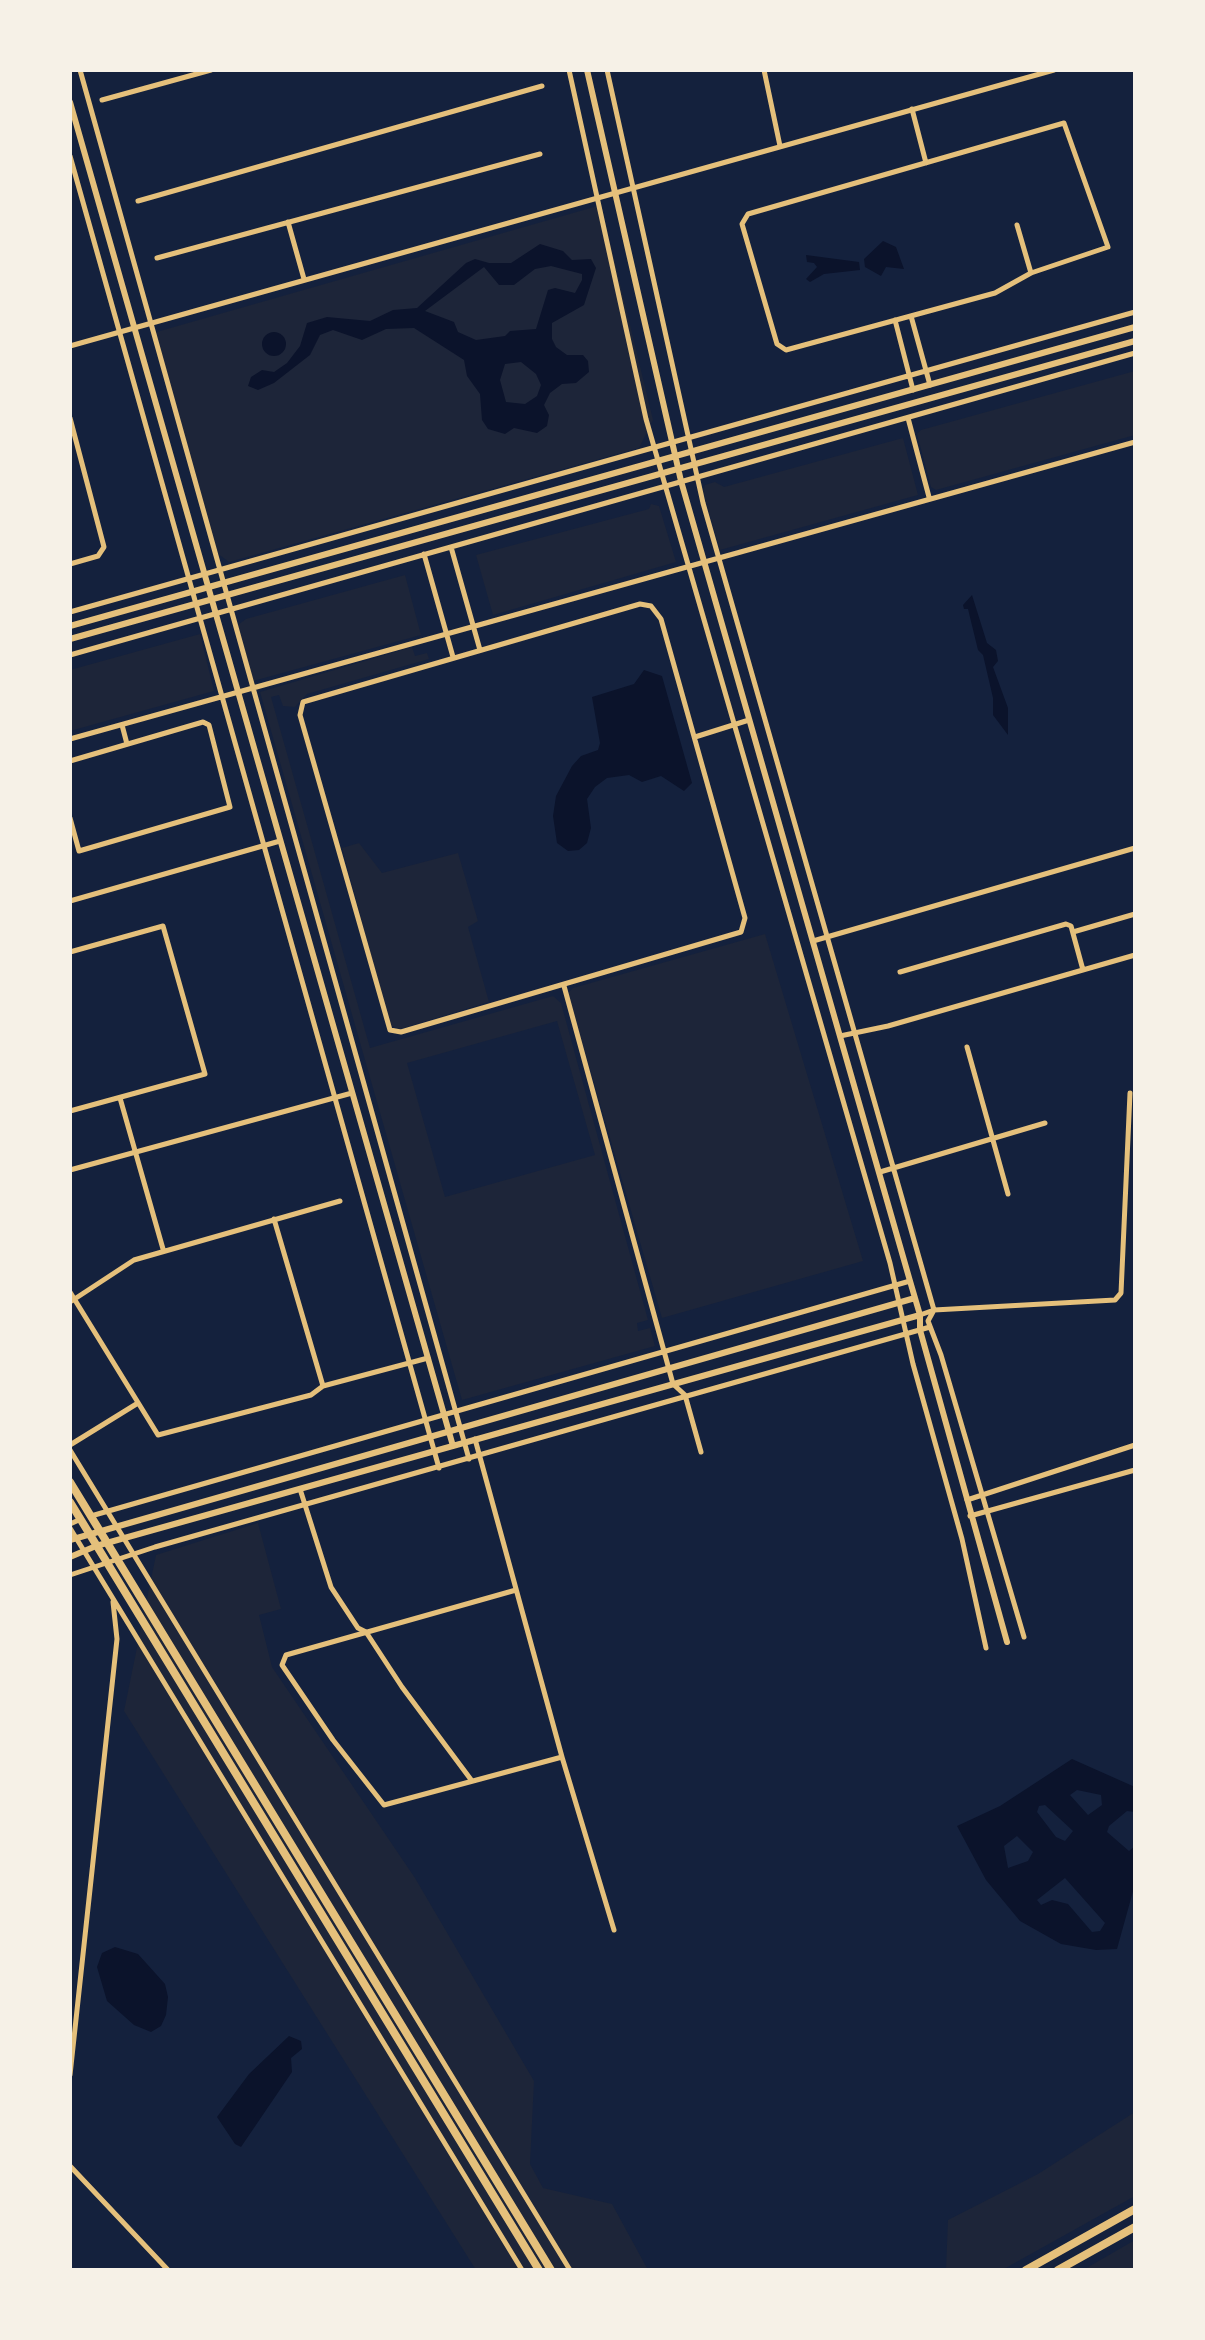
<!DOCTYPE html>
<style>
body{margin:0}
#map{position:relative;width:1205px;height:2340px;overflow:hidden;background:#14213d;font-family:"IBM Plex Serif",serif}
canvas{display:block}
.frame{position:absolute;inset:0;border:72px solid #f6f1e7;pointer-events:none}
</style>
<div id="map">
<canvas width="1205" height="2340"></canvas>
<div class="frame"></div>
</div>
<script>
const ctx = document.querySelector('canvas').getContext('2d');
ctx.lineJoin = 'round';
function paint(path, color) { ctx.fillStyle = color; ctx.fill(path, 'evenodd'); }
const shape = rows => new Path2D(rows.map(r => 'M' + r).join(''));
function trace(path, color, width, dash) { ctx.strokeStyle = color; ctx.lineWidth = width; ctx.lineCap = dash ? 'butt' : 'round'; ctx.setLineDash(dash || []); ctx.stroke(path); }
paint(shape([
 [601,205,653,420,639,448,229,562,217,553,153,333],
 [1135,371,1135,435,936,490,931,487,917,434,921,430],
 [903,438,918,495,720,550,703,492,705,485,715,482,724,487],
 [651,504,659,506,676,562,493,615,476,555,649,509],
 [405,575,421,635,253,681,238,625,246,619],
 [200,634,214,691,70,731,70,670],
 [412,647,415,656,427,653,429,659,307,694,295,707,283,706,279,695,271,697,370,1048,553,996,561,1003,648,1320,637,1323,638,1331,650,1328,655,1346,462,1400,260,692],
 [557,1021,595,1155,445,1197,407,1063],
 [359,843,382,873,458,853,478,921,468,927,489,1002,400,1029,390,1025,342,848],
 [765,934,863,1261,662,1318,568,993,573,988],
 [258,1523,281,1609,259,1615,272,1667,415,1878,534,2081,530,2164,543,2188,612,2204,648,2270,476,2270,124,1711,156,1555],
 [1135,2112,1135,2196,1002,2270,946,2270,948,2220,1038,2174],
 [1135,2240,1135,2270,1083,2270]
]), '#1d2539');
paint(shape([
 [883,241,896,247,904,269,886,267,881,276,865,267,864,259],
 [540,244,563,251,572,260,591,259,596,268,584,305,552,323,552,339,556,347,567,355,583,355,588,361,589,372,576,383,562,384,550,393,544,405,549,415,547,426,537,433,514,428,505,434,488,429,482,420,480,394,467,376,464,360,414,328,386,329,362,340,333,330,320,335,310,355,274,383,258,390,248,386,251,377,262,370,274,372,287,363,300,346,307,323,327,317,370,321,393,310,417,308,466,263,475,259,489,263,511,263],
 [551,266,582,274,582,280,575,293,555,288,548,290,536,329,510,331,505,336,476,340,458,332,454,322,425,311,484,267,499,285,514,285,535,269],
 [521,362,536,374,541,385,537,396,525,404,506,402,500,380,505,364],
 [806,255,859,262,860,270,824,274,810,282,806,279,817,267,814,263,807,262],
 '262 344a12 12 0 1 1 24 0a12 12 0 1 1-24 0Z',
 [972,595,987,643,996,650,998,661,993,667,1008,708,1008,735,993,715,993,698,983,655,978,650,968,609,964,609,963,605],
 [644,670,662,676,692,783,684,791,661,776,642,782,629,775,607,778,595,787,587,799,591,828,587,843,579,850,568,851,557,843,553,816,556,796,572,766,581,756,598,750,600,743,592,697,634,684],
 [1072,1759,1135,1787,1135,1812,1127,1811,1109,1826,1107,1832,1129,1851,1135,1846,1135,1884,1117,1949,1096,1950,1061,1944,1020,1921,986,1880,957,1826,1000,1806],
 [1077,1790,1101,1795,1102,1805,1088,1815,1070,1795],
 [1045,1805,1073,1831,1065,1841,1056,1837,1037,1812,1039,1806],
 [1017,1836,1033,1852,1028,1861,1008,1868,1004,1846],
 [1065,1878,1105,1923,1100,1931,1092,1932,1068,1904,1052,1900,1041,1905,1037,1900],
 [115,1947,138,1954,165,1984,168,1997,166,2015,161,2026,151,2032,134,2025,107,2001,97,1967,102,1953],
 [289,2036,301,2041,302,2049,291,2058,292,2072,241,2147,235,2144,217,2117,249,2074]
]), '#0b132b');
trace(shape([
 [80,70,469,1459],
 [569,70,646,419,890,1263,913,1364,962,1539,986,1648],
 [607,70,703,503,934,1310,928,1321,941,1355,1024,1637],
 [764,70,780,146],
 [102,100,211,70],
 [912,109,926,163],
 [1064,123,1108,247,1031,273,995,293,786,350,777,344,742,224,748,214,1064,123],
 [70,156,439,1468],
 [138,201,542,86],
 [288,222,304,279],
 [1017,225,1031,273],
 [157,258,540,154],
 [911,316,930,385],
 [895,320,913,390],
 [70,418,104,547,98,556,70,564],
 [908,418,929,497],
 [451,547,480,650],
 [424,554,453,657],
 [640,604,651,606,661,619,745,918,741,932,401,1032,390,1030,300,715,303,702,640,604],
 [70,612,1135,312],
 [70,655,1135,353],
 [122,725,127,744],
 [695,737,749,720],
 [70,739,1135,442],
 [70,761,203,722,209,725,230,807,79,851,70,818],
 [1073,932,1135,914],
 [70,952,163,926,205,1074,70,1111],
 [900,972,1066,924,1071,926,1083,970],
 [564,986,673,1384,685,1395,701,1452],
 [840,1036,888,1026,1135,955],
 [967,1047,1008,1194],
 [120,1098,163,1249],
 [880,1172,1045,1123],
 [274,1219,323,1386],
 [70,1292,158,1435,311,1395,323,1386,428,1358],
 [70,1302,134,1260,340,1201],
 [920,1315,934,1310,1115,1300,1121,1293,1130,1093],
 [475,1439,562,1757,614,1930],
 [70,1445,138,1403],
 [70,1450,570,2270],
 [300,1489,331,1587,358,1628,366,1632,402,1687,472,1781],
 [967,1500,1135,1445],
 [91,1516,910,1281],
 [970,1516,1135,1470],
 [70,1524,81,1519],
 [70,1528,522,2270],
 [70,1575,155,1547,930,1327],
 [516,1590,286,1655,282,1665,333,1740,384,1805,562,1757],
 [70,2075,117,1639,113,1602],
 [70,2166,168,2270]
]), '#e5c07b', 5);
trace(shape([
 [70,346,1054,70],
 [70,901,280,841],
 [813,941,1135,848],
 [70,1170,352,1093]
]), '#e5c07b', 5);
trace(shape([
 [587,70,681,481,910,1281,920,1315,920,1330,1007,1642],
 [70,102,453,1446],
 [70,626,1135,327],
 [70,639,1135,341],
 [70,1540,915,1298],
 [70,1557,96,1546,920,1315]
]), '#e5c07b', 6);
trace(shape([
 [70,1482,551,2270],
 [70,1502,539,2270]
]), '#e5c07b', 8);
trace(shape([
 [1026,2270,1135,2209],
 [1058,2270,1135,2227]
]), '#e5c07b', 8);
</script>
